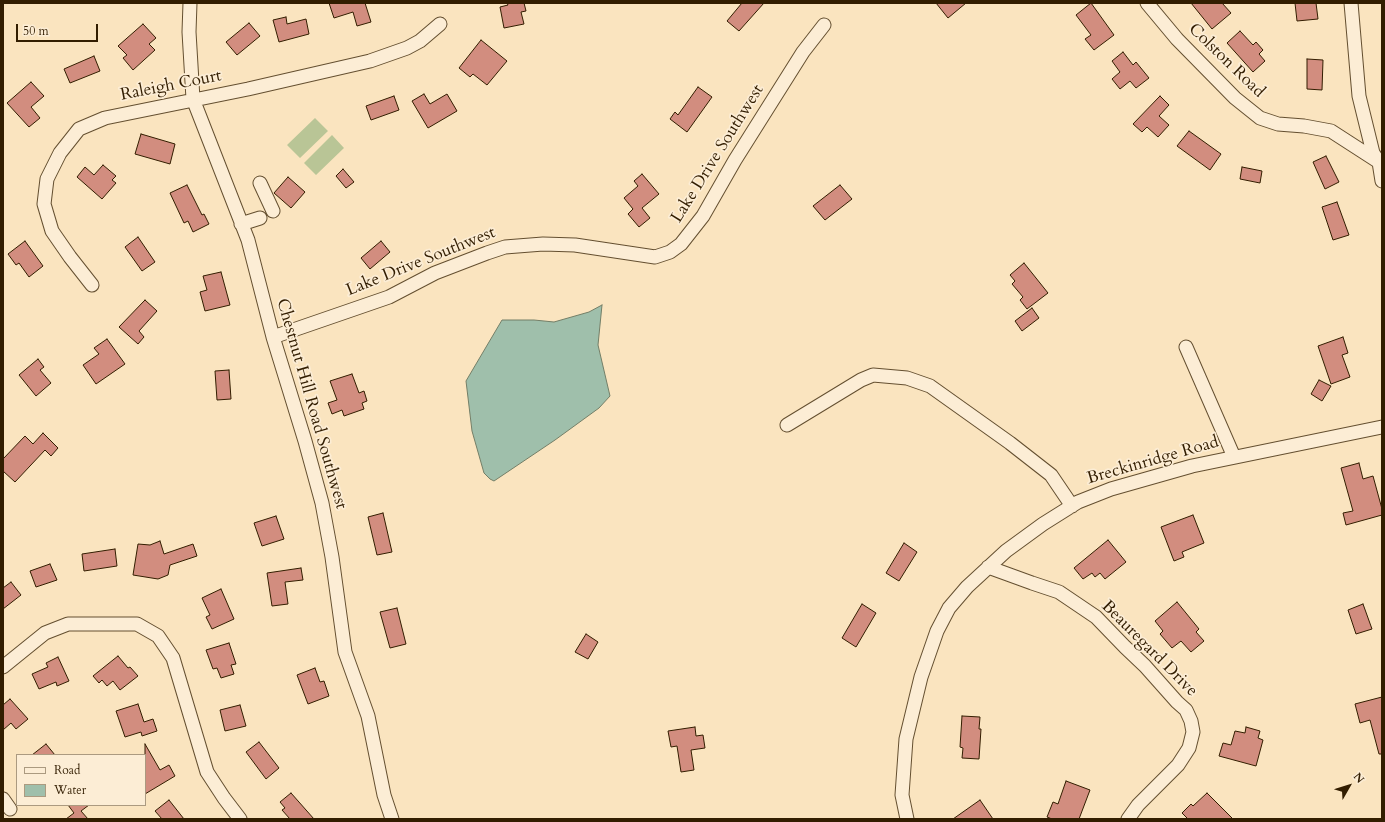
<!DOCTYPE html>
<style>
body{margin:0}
#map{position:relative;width:1385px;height:822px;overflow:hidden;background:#fae4bf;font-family:Cardo,serif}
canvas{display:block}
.frame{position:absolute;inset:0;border:4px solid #321d00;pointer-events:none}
.legend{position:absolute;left:16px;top:754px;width:130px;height:52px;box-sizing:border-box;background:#fcedd5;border:1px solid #ab9a80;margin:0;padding:5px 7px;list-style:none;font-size:12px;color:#321d00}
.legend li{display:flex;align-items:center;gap:8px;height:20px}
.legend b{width:20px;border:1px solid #ab9a80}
.north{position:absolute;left:1329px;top:766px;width:40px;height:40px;-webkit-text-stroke:3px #fcedd5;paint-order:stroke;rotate:51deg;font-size:11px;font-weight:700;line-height:16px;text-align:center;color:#321d00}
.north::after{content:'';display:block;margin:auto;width:14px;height:18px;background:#321d00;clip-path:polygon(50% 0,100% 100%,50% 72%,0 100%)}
.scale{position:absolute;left:16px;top:24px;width:82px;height:18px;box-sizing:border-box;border:2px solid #321d00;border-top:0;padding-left:5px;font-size:12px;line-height:14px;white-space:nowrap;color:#321d00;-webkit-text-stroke:3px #fcedd5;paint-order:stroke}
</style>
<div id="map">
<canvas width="1385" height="822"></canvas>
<div class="frame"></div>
<ul class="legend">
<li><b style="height:5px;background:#fcedd5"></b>Road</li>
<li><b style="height:11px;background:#9fbfab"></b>Water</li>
</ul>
<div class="north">N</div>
<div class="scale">50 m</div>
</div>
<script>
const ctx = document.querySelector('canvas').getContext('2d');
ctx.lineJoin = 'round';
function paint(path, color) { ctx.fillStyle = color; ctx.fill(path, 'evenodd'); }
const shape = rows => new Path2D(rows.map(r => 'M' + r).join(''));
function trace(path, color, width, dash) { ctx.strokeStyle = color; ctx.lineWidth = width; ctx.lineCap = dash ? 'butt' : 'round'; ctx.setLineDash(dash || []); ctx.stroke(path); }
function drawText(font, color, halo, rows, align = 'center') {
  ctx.font = font + ' Cardo,serif'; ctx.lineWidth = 3.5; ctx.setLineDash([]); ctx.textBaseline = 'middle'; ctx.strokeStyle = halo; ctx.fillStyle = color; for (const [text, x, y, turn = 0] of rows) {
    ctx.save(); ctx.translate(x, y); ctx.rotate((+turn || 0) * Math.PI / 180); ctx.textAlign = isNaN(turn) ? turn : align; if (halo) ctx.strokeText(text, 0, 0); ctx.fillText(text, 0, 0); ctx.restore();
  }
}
paint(shape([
 [315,118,328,131,300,158,287,145],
 [332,135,344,148,316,175,304,163]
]), '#b9c596');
const water = shape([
 [602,305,598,345,610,396,599,408,555,440,494,481,490,479,484,473,472,431,466,381,502,320,534,320,554,322,589,312,602,305]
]);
paint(water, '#9fbfab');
trace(water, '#737e67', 1);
const building = shape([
 [329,3,365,3,371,22,357,26,353,12,334,18,329,3],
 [507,3,524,3,526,11,521,12,524,24,504,28,500,7,508,5,507,3],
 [742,3,764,3,739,31,727,21,742,3],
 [936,3,966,3,948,18,936,3],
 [1091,3,1114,35,1094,50,1085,39,1091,35,1076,15,1091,3],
 [1191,3,1222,3,1231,13,1212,29,1191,3],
 [1295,3,1316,3,1318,19,1297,21,1295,3],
 [286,17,287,24,306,19,309,34,279,42,273,20,286,17],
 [249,23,260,36,237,55,226,42,249,23],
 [143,24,156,38,149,44,155,50,133,70,123,58,127,55,118,46,143,24],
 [1240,31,1253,45,1256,42,1263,50,1259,54,1265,61,1253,72,1227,43,1240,31],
 [481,40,507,61,487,85,473,74,470,77,459,68,481,40],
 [1123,52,1133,65,1136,62,1149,78,1136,88,1130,81,1120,89,1112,79,1120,72,1112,61,1123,52],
 [94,56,100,71,70,83,64,69,94,56],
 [1307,59,1323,60,1322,90,1307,89,1307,59],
 [31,82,44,96,31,107,40,118,29,127,7,103,31,82],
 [698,87,712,97,687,132,670,119,675,112,678,115,698,87],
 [424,94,430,104,447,94,457,111,428,128,412,101,424,94],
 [394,96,399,110,371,120,366,106,394,96],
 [1160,96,1169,105,1159,116,1169,125,1158,137,1147,127,1142,132,1133,124,1160,96],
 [1189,131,1221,154,1210,170,1177,146,1189,131],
 [141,134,175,144,170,164,135,154,141,134],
 [1326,156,1339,182,1325,189,1313,162,1326,156],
 [103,165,116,176,112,180,116,183,102,199,77,177,85,167,94,175,103,165],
 [1242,167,1262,171,1260,183,1240,179,1242,167],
 [343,169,354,182,346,188,336,176,343,169],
 [642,174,659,194,642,208,650,218,639,227,628,214,633,209,624,198,638,186,634,181,642,174],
 [288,177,305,192,291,208,274,193,288,177],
 [187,185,202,215,204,214,209,224,193,232,188,221,184,223,170,193,187,185],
 [840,185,852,199,825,220,813,206,840,185],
 [1337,202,1349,235,1333,240,1322,207,1337,202],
 [138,237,155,262,142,271,125,247,138,237],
 [25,241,43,266,29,277,19,263,16,265,8,254,25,241],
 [381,241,390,252,370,269,361,258,381,241],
 [1024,263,1048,293,1027,309,1020,300,1023,297,1012,284,1015,281,1010,275,1024,263],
 [221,272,230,305,205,311,200,292,207,290,203,276,221,272],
 [145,300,157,311,139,331,144,337,138,344,119,327,145,300],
 [1032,308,1039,318,1022,331,1015,321,1032,308],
 [1343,337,1348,353,1342,355,1350,377,1331,384,1318,346,1343,337],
 [107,339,125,364,96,384,83,365,99,354,94,348,107,339],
 [38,359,44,367,40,370,51,383,36,396,19,375,38,359],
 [229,370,231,399,217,400,215,371,229,370],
 [352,374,359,393,364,391,367,401,362,403,364,409,344,416,342,410,332,414,328,403,337,400,330,381,352,374],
 [1319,380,1331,386,1322,401,1311,394,1319,380],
 [43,433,58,448,51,456,45,450,15,482,3,471,3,459,25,436,33,444,43,433],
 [1359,463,1363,479,1373,476,1382,509,1382,515,1346,525,1343,513,1353,511,1341,468,1359,463],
 [383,513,392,552,377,555,368,517,383,513],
 [1193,515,1204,543,1182,552,1184,557,1174,561,1161,527,1193,515],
 [276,516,284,539,262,546,254,523,276,516],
 [1108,540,1126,562,1105,579,1100,573,1095,577,1092,573,1083,579,1074,568,1108,540],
 [160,541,164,554,193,544,197,556,170,565,168,575,158,579,133,575,138,544,150,545,160,541],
 [904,543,917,552,899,581,886,573,904,543],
 [115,549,117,566,84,571,82,554,115,549],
 [50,564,57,580,36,587,30,571,50,564],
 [301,568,303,580,285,582,288,604,272,606,267,573,301,568],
 [11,582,21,595,3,609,3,588,11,582],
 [221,589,234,619,212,629,206,617,210,615,202,598,221,589],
 [1177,602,1199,629,1196,632,1204,641,1191,652,1181,641,1172,648,1160,634,1163,631,1155,621,1177,602],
 [862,604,876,613,856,647,842,638,862,604],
 [1363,604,1372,629,1356,634,1348,610,1363,604],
 [397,608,406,644,390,648,380,612,397,608],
 [586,634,598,642,588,659,575,652,586,634],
 [229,643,236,664,231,665,234,674,221,678,217,668,213,669,206,650,229,643],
 [118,656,128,668,130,667,138,676,120,690,113,681,107,686,102,680,99,683,93,676,118,656],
 [58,657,69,681,57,686,56,682,39,689,32,674,48,667,46,663,58,657],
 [315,668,320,682,324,681,329,696,308,704,297,675,315,668],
 [1382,697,1382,754,1379,754,1370,720,1360,723,1355,704,1382,697],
 [10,699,28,719,16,729,11,723,3,730,3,705,10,699],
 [138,704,144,722,153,719,157,731,142,736,141,732,125,737,116,711,138,704],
 [240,705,246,726,225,731,220,710,240,705],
 [962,716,980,717,979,729,981,729,979,759,962,758,963,748,960,747,962,716],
 [695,727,696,736,703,735,705,748,691,750,694,770,681,772,677,746,671,747,668,731,695,727],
 [1246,727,1260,731,1258,738,1263,740,1256,766,1219,756,1223,743,1231,745,1235,731,1245,733,1246,727],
 [259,742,279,768,266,779,246,752,259,742],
 [46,744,55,755,32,755,46,744],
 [145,744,160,770,169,765,175,776,145,794,145,744],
 [1066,781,1090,790,1079,819,1052,819,1047,817,1053,802,1058,804,1066,781],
 [291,793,314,819,290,819,282,810,285,808,280,802,291,793],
 [1207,793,1233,819,1188,819,1182,813,1191,804,1193,806,1207,793],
 [169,800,184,819,162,819,155,811,169,800],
 [980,800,993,819,953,819,980,800],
 [68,805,89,805,81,811,88,819,66,819,74,813,68,805]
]);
paint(building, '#d28d7f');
trace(building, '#321d00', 1);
const minor = shape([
 [190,3,189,32,193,99,248,240,273,337,305,441,322,503,332,557,345,652,368,716,384,795,392,819],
 [1147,3,1177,39,1235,98,1260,118,1278,124,1304,126,1331,131,1379,162],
 [1351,3,1359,96,1373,153,1379,162,1382,181],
 [260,183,273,211],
 [241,224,260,218],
 [92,285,70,257,52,231,44,204,47,179,60,153,79,129,105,118,248,89,370,61,407,48,420,41,440,24],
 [273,337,389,297,435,273,487,253,505,247,543,244,575,245,655,257,670,252,681,244,703,216,735,160,803,52,824,25],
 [1186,347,1234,457],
 [787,425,861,380,873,375,907,378,930,386,1010,443,1051,475,1072,506],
 [988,567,1032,583,1059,592,1096,617,1125,647,1145,666,1177,702,1186,710,1191,721,1193,732,1189,748,1178,765,1138,805,1128,819],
 [3,667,45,633,68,624,137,624,158,636,173,658,207,772,224,798,240,819],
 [3,799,10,809],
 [907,819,902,795,906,739,921,677,937,631,949,608,967,587,1006,551,1043,524,1078,502,1111,489,1192,466,1382,427]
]);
trace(minor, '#644f30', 15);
trace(minor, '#fcedd5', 13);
drawText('17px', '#321d00', '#fcedd5', [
 ["Colston Road",1226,61,44],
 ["Raleigh Court",171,86,-11],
 ["Lake Drive Southwest",718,154,-58],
 ["Lake Drive Southwest",421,262,-22],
 ["Chestnut Hill Road Southwest",311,404,74],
 ["Breckinridge Road",1153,461,-16],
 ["Beauregard Drive",1149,649,45]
]);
</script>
